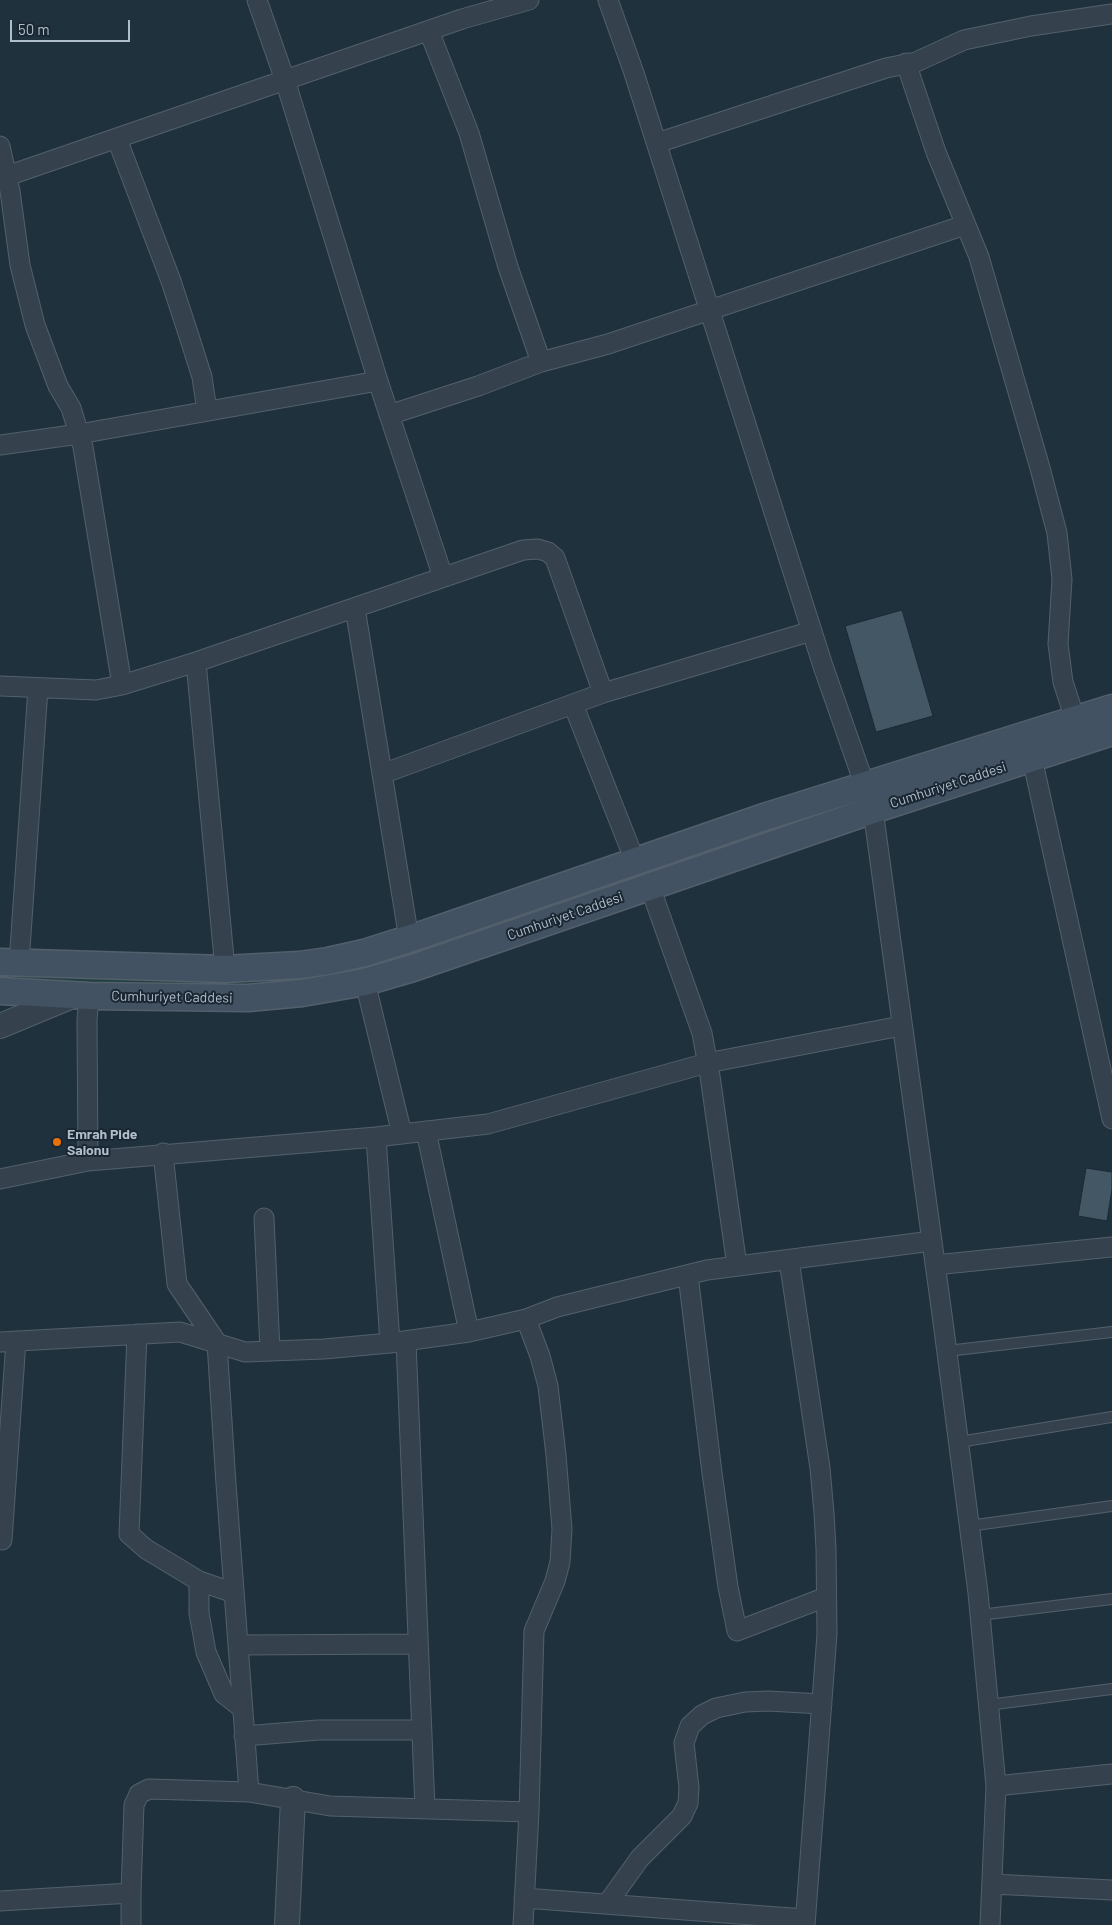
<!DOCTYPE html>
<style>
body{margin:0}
#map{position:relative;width:1112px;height:1925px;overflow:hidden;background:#20313e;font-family:Barlow,sans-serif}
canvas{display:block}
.scale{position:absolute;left:10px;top:20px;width:120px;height:22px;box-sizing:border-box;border:2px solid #b0bdca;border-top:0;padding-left:6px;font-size:15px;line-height:18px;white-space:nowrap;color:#b0bdca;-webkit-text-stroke:4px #1a2733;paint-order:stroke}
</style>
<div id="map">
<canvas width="1112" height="1925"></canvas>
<div class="scale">50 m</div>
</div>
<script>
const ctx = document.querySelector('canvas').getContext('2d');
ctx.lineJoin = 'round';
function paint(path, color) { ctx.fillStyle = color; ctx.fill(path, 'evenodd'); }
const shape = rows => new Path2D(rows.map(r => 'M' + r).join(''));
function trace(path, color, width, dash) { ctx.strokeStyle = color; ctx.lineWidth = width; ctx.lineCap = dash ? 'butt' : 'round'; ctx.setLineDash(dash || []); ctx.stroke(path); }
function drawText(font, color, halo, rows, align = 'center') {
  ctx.font = font + ' Barlow,sans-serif'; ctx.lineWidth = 4; ctx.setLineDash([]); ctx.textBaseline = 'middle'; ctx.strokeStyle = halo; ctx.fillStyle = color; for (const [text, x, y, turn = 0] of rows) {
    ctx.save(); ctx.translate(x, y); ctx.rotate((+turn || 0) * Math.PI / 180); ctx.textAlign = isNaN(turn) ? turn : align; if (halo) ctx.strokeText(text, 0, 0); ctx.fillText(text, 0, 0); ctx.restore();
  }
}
paint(shape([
 [844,805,839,808,386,967,290,986,99,984,0,977,0,971,251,980]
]), '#223f3f');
const building = shape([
 [902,610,933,716,876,732,845,626,902,610],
 [1086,1168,1112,1172,1112,1189,1107,1221,1078,1216,1086,1168]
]);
paint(building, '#445765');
trace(building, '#1c2935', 1);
const service = shape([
 [947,1351,1112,1332],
 [959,1442,1112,1417],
 [969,1526,1112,1506],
 [980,1615,1112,1599],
 [988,1705,1112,1689]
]);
const minor = shape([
 [257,0,285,80,378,381,443,577],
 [608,0,634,73,823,666,865,786],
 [429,31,469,133,508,267,541,362],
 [906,63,936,152,979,257,1040,468,1057,533,1062,579,1058,644,1063,682,1075,719],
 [117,139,171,281,189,336,202,377,207,411],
 [657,143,886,68,916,62,964,40,1031,26,1112,14],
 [0,146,10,191,20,265,35,325,58,386,71,408,83,447,122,685],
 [7,176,462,19,529,0],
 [389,415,478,386,541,362,608,344,965,225],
 [0,445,79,434,378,381],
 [355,608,409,939],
 [196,662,225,969],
 [0,686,96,690,122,685,196,662,523,550,538,549,548,552,555,558,603,693],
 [573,704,635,861],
 [1032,758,1112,1119],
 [382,774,603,693,812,631],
 [873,810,943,1322,978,1593,996,1786,990,1925],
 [650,887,702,1033,710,1076,737,1266],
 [19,963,38,688],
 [365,982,402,1134],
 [426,1131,469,1332],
 [376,1137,390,1343],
 [163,1153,177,1284,217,1343,226,1484,249,1792],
 [88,1161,87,1020,89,996],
 [0,1179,88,1161,376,1137,488,1124,707,1063,901,1026],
 [264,1218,270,1351],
 [789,1260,820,1468,824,1513,826,1549,827,1634,805,1925],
 [935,1265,1112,1247],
 [688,1275,712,1473,728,1587,737,1631,826,1597],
 [137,1334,129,1534,146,1549,199,1581,234,1593],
 [406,1341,425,1809],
 [0,1342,180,1332,245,1352,324,1349,390,1343,469,1332,526,1319,557,1307,707,1270,932,1241],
 [2,1540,16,1341],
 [199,1581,199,1613,206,1652,224,1694,242,1708],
 [238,1645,418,1644],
 [244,1736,318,1730,421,1730],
 [996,1786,1112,1774],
 [992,1884,1112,1890],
 [524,1898,805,1919],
 [0,1901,131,1893],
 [607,1904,640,1858,682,1816,688,1803,689,1788,684,1743,690,1726,702,1715,716,1708,745,1702,768,1701,822,1704],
 [131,1925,131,1893,134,1805,139,1794,149,1789,249,1792,330,1806,529,1812],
 [523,1925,529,1812,534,1631,555,1581,560,1562,562,1529,556,1455,548,1386,540,1356,526,1319]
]);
const tertiary = shape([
 [0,1026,75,995],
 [287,1925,293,1799]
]);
const secondary = shape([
 [0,962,225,969,299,965,328,961,364,953,427,933,767,816,1112,708],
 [0,991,89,996,248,998,302,993,365,982,413,968,873,810,1112,732]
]);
trace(service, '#53606c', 12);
trace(minor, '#53606c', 21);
trace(tertiary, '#53606c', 26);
trace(secondary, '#53606c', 29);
trace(service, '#35424e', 10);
trace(minor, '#35424e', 19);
trace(tertiary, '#35424e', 24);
trace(secondary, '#425262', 26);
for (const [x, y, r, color] of [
 [57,1142,5,"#e8710a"]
]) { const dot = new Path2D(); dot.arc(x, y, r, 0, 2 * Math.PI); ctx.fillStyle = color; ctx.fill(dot); trace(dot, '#1a2733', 2); }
drawText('14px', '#b0bdca', '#1a2733', [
 ["Cumhuriyet Caddesi",948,785,-18],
 ["Cumhuriyet Caddesi",565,916,-19],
 ["Cumhuriyet Caddesi",172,997,1]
]);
drawText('bold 14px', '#b0bdca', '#1a2733', [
 ["Emrah Pide",67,1134],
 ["Salonu",67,1150]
], 'left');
</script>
